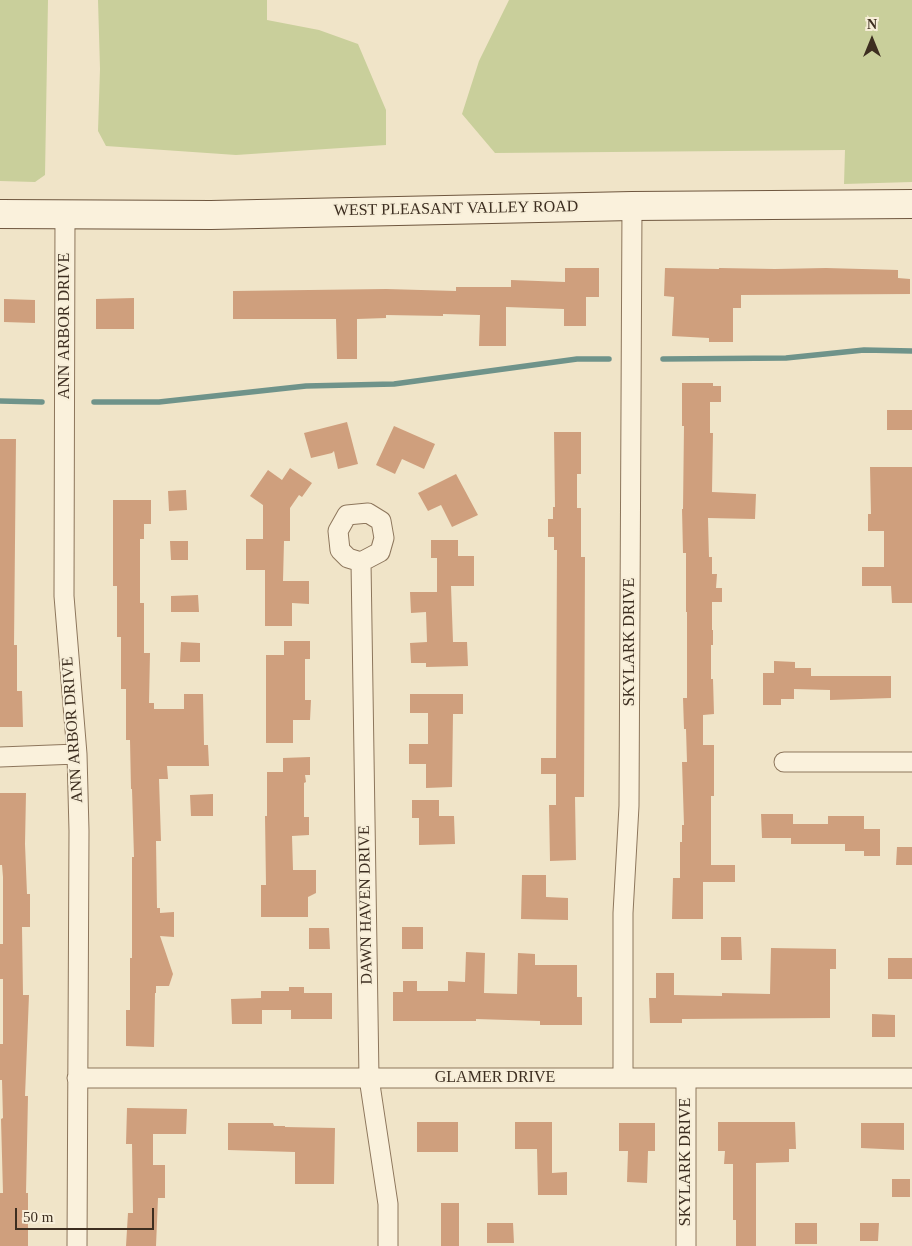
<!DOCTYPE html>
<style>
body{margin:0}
#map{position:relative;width:912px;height:1246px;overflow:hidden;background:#f0e4c8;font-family:"Times New Roman",serif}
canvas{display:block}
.north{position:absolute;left:847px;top:15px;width:50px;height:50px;-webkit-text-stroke:4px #f7eed8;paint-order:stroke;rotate:0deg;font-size:14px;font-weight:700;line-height:20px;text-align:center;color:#3d2e20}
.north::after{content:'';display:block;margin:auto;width:18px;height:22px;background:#3d2e20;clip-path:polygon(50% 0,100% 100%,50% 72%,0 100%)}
.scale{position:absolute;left:15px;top:1208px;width:139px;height:22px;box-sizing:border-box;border:2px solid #3d2e20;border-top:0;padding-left:6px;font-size:15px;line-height:18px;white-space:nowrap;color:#3d2e20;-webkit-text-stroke:4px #f7eed8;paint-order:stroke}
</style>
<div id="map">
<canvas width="912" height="1246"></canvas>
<div class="north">N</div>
<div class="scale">50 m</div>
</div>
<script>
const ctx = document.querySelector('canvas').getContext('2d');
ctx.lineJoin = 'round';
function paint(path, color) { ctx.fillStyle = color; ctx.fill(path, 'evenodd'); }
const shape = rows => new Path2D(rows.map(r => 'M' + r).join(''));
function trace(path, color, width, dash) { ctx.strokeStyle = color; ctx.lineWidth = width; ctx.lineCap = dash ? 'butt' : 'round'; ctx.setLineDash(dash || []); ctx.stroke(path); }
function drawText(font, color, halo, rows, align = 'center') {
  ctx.font = font + ' "Times New Roman",serif'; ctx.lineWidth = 4; ctx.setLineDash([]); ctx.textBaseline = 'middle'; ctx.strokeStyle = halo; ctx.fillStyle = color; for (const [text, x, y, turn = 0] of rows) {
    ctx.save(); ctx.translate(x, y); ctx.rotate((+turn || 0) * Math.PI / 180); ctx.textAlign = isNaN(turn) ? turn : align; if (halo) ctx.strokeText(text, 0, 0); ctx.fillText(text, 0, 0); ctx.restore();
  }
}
paint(shape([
 [0,0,48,0,45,175,35,182,0,181],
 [98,0,267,0,267,20,319,30,358,44,386,110,386,145,236,155,106,146,98,131,100,69],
 [509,0,912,0,912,182,844,184,845,150,495,153,462,114,479,61]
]), '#c9cf9b');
trace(shape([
 [663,359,786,358,864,350,912,351],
 [0,401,42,402],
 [94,402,159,402,306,386,394,384,577,359,609,359]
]), '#6f938a', 5.5);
paint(shape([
 [565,268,599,268,599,297,586,297,586,326,564,326,564,309,506,307,506,346,479,346,480,315,443,314,443,316,386,315,386,318,357,319,357,359,337,359,336,319,233,319,233,291,386,289,456,291,456,287,511,287,511,280,565,282],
 [665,268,719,269,719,268,775,269,826,268,898,270,898,278,910,279,910,294,741,295,741,308,733,308,733,342,709,342,709,338,672,336,674,297,664,296],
 [134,298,134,329,96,329,96,299],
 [4,299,35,300,35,323,4,322],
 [682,383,713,383,713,386,721,386,721,402,710,402,710,433,713,433,712,492,756,494,755,519,708,518,709,557,712,557,712,574,717,574,716,588,722,588,722,602,712,602,712,630,713,630,713,645,711,645,711,679,713,679,714,714,703,715,703,745,714,745,714,796,711,796,711,865,735,865,735,882,703,882,703,919,672,919,673,878,680,878,680,842,682,842,682,825,684,825,682,762,687,762,686,729,684,729,683,698,687,698,687,612,686,612,686,553,683,553,682,509,683,509,684,426,682,426],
 [887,410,912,410,912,430,887,430],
 [347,422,358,464,338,469,334,451,332,453,311,458,304,433],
 [394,426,435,444,424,469,402,459,395,474,376,465],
 [554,432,581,432,581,474,577,474,577,508,581,508,581,557,585,557,584,797,575,797,576,860,550,861,549,805,556,805,556,774,541,774,541,758,556,758,557,550,554,550,554,537,548,537,548,519,553,519,553,507,555,507],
 [0,439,16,439,14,645,17,645,17,691,22,691,23,727,0,727],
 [870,467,912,467,912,603,892,603,891,586,862,586,862,567,884,567,884,531,868,531,868,514,871,514],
 [290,468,312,483,302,497,299,495,290,508,290,541,284,541,283,581,309,581,309,604,292,603,292,626,265,626,265,570,246,570,246,539,263,539,263,505,250,496,268,470,282,480],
 [456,474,478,515,452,527,441,505,428,511,418,493],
 [186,490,187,510,169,511,168,491],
 [113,500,151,500,151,524,144,524,144,539,140,539,140,603,144,603,144,653,150,653,149,703,154,703,154,709,184,709,184,694,203,694,204,745,208,745,209,766,167,766,168,779,159,779,161,841,156,841,157,908,160,908,160,913,174,912,174,937,160,936,173,974,169,986,156,986,156,993,155,993,154,1047,126,1046,126,1010,130,1010,130,958,132,958,132,857,134,857,132,789,131,789,130,740,126,740,126,689,121,689,121,637,117,637,117,586,113,586],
 [431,540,458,540,458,556,474,556,474,586,451,586,453,642,467,642,468,666,426,667,426,663,411,663,410,643,427,642,426,612,411,613,410,592,437,592,437,558,431,558],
 [170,541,188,541,188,560,171,560],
 [198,595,199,612,171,612,171,596],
 [284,641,310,641,310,659,305,659,305,700,311,700,310,720,293,720,293,743,266,743,266,655,284,655],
 [181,642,200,643,200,662,180,662],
 [774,661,795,662,795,668,811,668,811,676,891,676,891,698,830,700,830,690,794,689,794,699,781,699,781,705,763,705,763,673,774,673],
 [410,694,463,694,463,714,453,714,452,787,426,788,426,764,409,764,409,744,428,744,428,713,410,713],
 [310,757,310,775,305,775,306,782,304,783,304,817,309,817,309,835,292,836,293,870,316,870,316,893,308,897,308,917,261,917,261,885,266,885,265,816,267,816,267,772,283,772,283,758],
 [0,793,26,793,25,844,27,894,30,894,30,927,22,927,23,995,29,995,25,1096,28,1096,26,1193,28,1193,28,1246,0,1246,0,1193,3,1193,1,1119,3,1118,2,1080,0,1080,0,1044,3,1044,3,979,0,979,0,944,3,944,3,877,2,865,0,865],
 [213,794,213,816,191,816,190,795],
 [412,800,439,800,439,816,454,816,455,844,419,845,419,818,412,818],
 [761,814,793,814,793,824,828,824,828,816,864,816,864,829,880,829,880,856,864,856,864,851,845,851,845,844,791,844,791,838,762,838],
 [897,847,912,847,912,865,896,865],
 [522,875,546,875,546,897,568,898,568,920,521,919],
 [402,927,423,927,423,949,402,949],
 [309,928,329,928,330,949,309,949],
 [721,937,741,937,742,960,721,960],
 [771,948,836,949,836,969,830,969,830,1018,682,1019,682,1023,650,1023,649,998,656,998,656,973,674,973,674,995,722,996,722,993,770,994],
 [466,952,485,953,484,993,517,994,518,953,535,954,535,965,577,965,577,997,582,997,582,1025,540,1025,540,1021,476,1019,476,1021,393,1021,393,992,403,992,403,981,417,981,417,991,448,991,448,981,465,982],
 [888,958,912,958,912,979,888,979],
 [289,987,304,987,304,993,332,993,332,1019,291,1019,291,1010,262,1010,262,1000,262,1024,232,1024,231,999,261,998,261,991,289,991],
 [872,1014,895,1015,895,1037,872,1037],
 [127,1108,187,1109,186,1134,153,1134,153,1165,165,1165,165,1198,158,1198,156,1246,126,1246,128,1213,133,1213,132,1144,126,1144],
 [417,1122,458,1122,458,1152,417,1152],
 [515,1122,552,1122,552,1173,567,1172,567,1195,538,1195,537,1149,515,1149],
 [718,1122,795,1122,796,1149,789,1149,789,1162,756,1163,756,1246,736,1246,736,1220,733,1220,733,1164,724,1164,725,1151,718,1151],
 [228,1123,273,1123,274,1126,285,1126,285,1127,335,1128,334,1184,295,1184,295,1152,228,1150],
 [619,1123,655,1123,655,1151,648,1151,647,1183,627,1182,628,1151,619,1151],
 [861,1123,904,1123,904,1150,861,1148],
 [892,1179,910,1179,910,1197,892,1197],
 [441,1203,459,1203,459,1246,441,1246],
 [487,1223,513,1223,514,1243,487,1243],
 [795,1223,817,1223,817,1244,795,1244],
 [860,1223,879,1223,878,1241,860,1241]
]), '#cf9f7d');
const street = shape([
 [65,215,64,596,77,754,79,831,77,1246],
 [368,513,381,521,384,538,380,552,361,562,348,558,340,550,338,531,347,515,368,513],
 [361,562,369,1078,388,1204,388,1246],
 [0,757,77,754],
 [784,762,912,762],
 [77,1078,912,1078],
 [623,1078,623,913,629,806,632,206],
 [686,1078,686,1246]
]);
const secondary = shape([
 [0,214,211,215,632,206,912,204]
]);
trace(street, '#8d765c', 21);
trace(secondary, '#6f573f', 30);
trace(street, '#faf1dc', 19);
trace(secondary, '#faf1dc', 28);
drawText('16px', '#3d2e20', '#f7eed8', [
 ["WEST PLEASANT VALLEY ROAD",456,209,-1],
 ["ANN ARBOR DRIVE",65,326,-90],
 ["SKYLARK DRIVE",630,642,-90],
 ["ANN ARBOR DRIVE",73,730,-94],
 ["DAWN HAVEN DRIVE",366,905,-91],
 ["GLAMER DRIVE",495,1078],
 ["SKYLARK DRIVE",686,1162,-90]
]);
</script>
